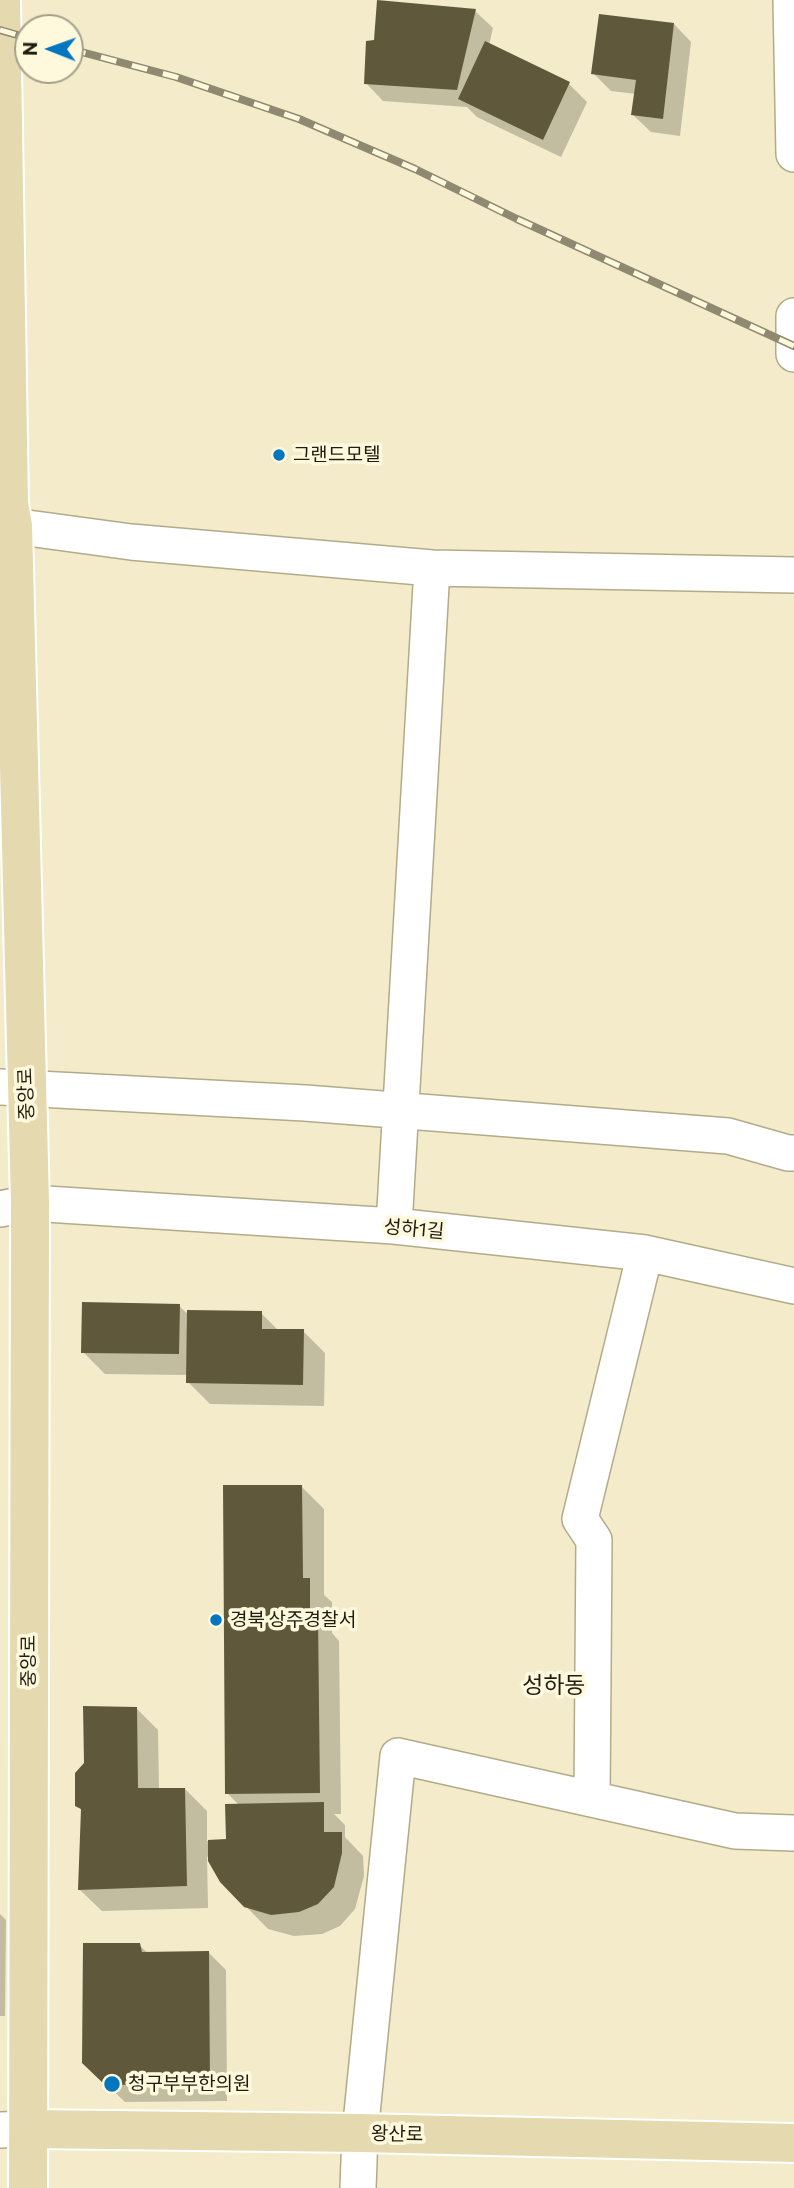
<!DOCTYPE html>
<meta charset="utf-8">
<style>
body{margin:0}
#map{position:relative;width:794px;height:2188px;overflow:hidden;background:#f3ebc9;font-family:Commissioner,sans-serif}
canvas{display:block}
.north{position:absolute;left:14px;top:14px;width:70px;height:70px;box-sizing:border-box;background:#fef8dd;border:2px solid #a5a08b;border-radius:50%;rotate:271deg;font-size:19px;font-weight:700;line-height:28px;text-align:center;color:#201d10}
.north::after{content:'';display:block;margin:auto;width:24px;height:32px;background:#0376c0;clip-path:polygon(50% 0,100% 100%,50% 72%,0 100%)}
</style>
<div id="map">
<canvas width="794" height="2188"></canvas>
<div class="north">N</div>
</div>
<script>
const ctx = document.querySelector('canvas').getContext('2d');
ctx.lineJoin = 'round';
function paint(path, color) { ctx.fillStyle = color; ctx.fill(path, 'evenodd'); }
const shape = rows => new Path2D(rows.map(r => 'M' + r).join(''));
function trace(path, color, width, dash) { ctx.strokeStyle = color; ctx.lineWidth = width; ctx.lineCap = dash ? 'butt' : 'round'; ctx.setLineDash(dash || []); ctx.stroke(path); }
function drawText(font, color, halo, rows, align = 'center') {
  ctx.font = font + ' Commissioner,"Noto Sans KR",sans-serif'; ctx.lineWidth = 7; ctx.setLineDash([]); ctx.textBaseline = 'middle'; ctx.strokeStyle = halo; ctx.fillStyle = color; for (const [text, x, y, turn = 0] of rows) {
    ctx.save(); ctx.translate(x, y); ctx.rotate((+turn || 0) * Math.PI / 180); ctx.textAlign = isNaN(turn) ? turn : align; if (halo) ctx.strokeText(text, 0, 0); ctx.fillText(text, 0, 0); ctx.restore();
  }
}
paint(shape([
 [475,11,493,28,489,45,569,84,587,102,561,157,477,117,467,107,383,101,366,83],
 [674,24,691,42,680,136,651,132,633,115,636,94,611,91,593,73],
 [179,1306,189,1315,261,1313,279,1331,303,1331,325,1353,324,1406,210,1404,188,1382,188,1375,105,1374,83,1352],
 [302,1487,324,1509,324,1595,332,1602,332,1633,339,1641,341,1814,334,1814,345,1825,345,1837,363,1856,364,1876,355,1909,340,1926,322,1934,294,1936,268,1929,221,1881,207,1856,208,1908,102,1911,80,1890,82,1811,77,1805,136,1708,158,1730,159,1790,185,1789,207,1811,207,1841,228,1841,239,1805,227,1793],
 [0,1914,6,1920,5,2016,0,2016],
 [139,1945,149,1954,208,1952,226,1970,227,2101,125,2102,83,2062]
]), '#0003');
paint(shape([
 [377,0,476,9,457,90,364,84,366,41,374,40],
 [599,14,674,23,663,119,631,115,636,80,591,74],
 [485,41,570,82,543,140,458,99],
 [82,1302,180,1304,179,1354,81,1353],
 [187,1310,262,1311,262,1329,304,1329,303,1385,186,1383],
 [223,1485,302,1485,303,1578,310,1578,310,1610,318,1617,320,1793,225,1794],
 [83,1706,137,1707,138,1788,185,1788,187,1886,78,1890,81,1809,75,1806,75,1773,84,1763],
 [324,1802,324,1832,342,1832,342,1853,334,1887,318,1904,299,1912,271,1915,244,1907,220,1882,208,1861,208,1840,226,1839,225,1804],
 [83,1943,140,1943,142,1952,209,1951,210,2084,105,2085,82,2063]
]), '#5f583a');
const minor = shape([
 [791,0,794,154],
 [794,316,794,354],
 [13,526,131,542,432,568,794,575],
 [0,1087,305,1103,728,1136,788,1153,794,1153],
 [0,1209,30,1203,394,1226,645,1253,794,1286],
 [394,1226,432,568],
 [592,1799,594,1540,580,1519,645,1253],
 [0,2130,29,2129],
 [358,2188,360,2133,398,1756,735,1831,794,1833]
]);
const major = shape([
 [1,0,9,504,13,526,30,1203,28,2188],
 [29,2129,360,2133,794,2143]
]);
trace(minor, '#b2ab8a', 38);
trace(major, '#fff', 42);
trace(minor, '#fff', 35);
trace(major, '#e5daaf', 38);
const rail = shape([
 [0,30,28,38],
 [70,49,176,77,299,119,415,169,517,219,794,346]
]);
trace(rail, '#8f8971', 8);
trace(rail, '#fef8dd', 5, [16]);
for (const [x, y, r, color] of [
 [279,455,7,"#0376c0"],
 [216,1620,7,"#0376c0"],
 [112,2084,9,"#0376c0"]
]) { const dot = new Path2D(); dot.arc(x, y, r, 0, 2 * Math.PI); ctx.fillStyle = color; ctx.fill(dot); trace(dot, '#fef8dd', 2.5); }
drawText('19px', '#201d10', '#fef8dd', [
 ["그랜드모텔",293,455],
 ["경북 상주경찰서",230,1620],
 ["청구부부한의원",128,2084]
], 'left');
drawText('19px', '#201d10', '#fef8dd', [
 ["중앙로",26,1094,-92],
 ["성하1길",414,1229,5],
 ["중앙로",29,1661,-90],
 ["왕산로",397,2134,1]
]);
drawText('23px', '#201d10', '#fef8dd', [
 ["성하동",554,1685]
]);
</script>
